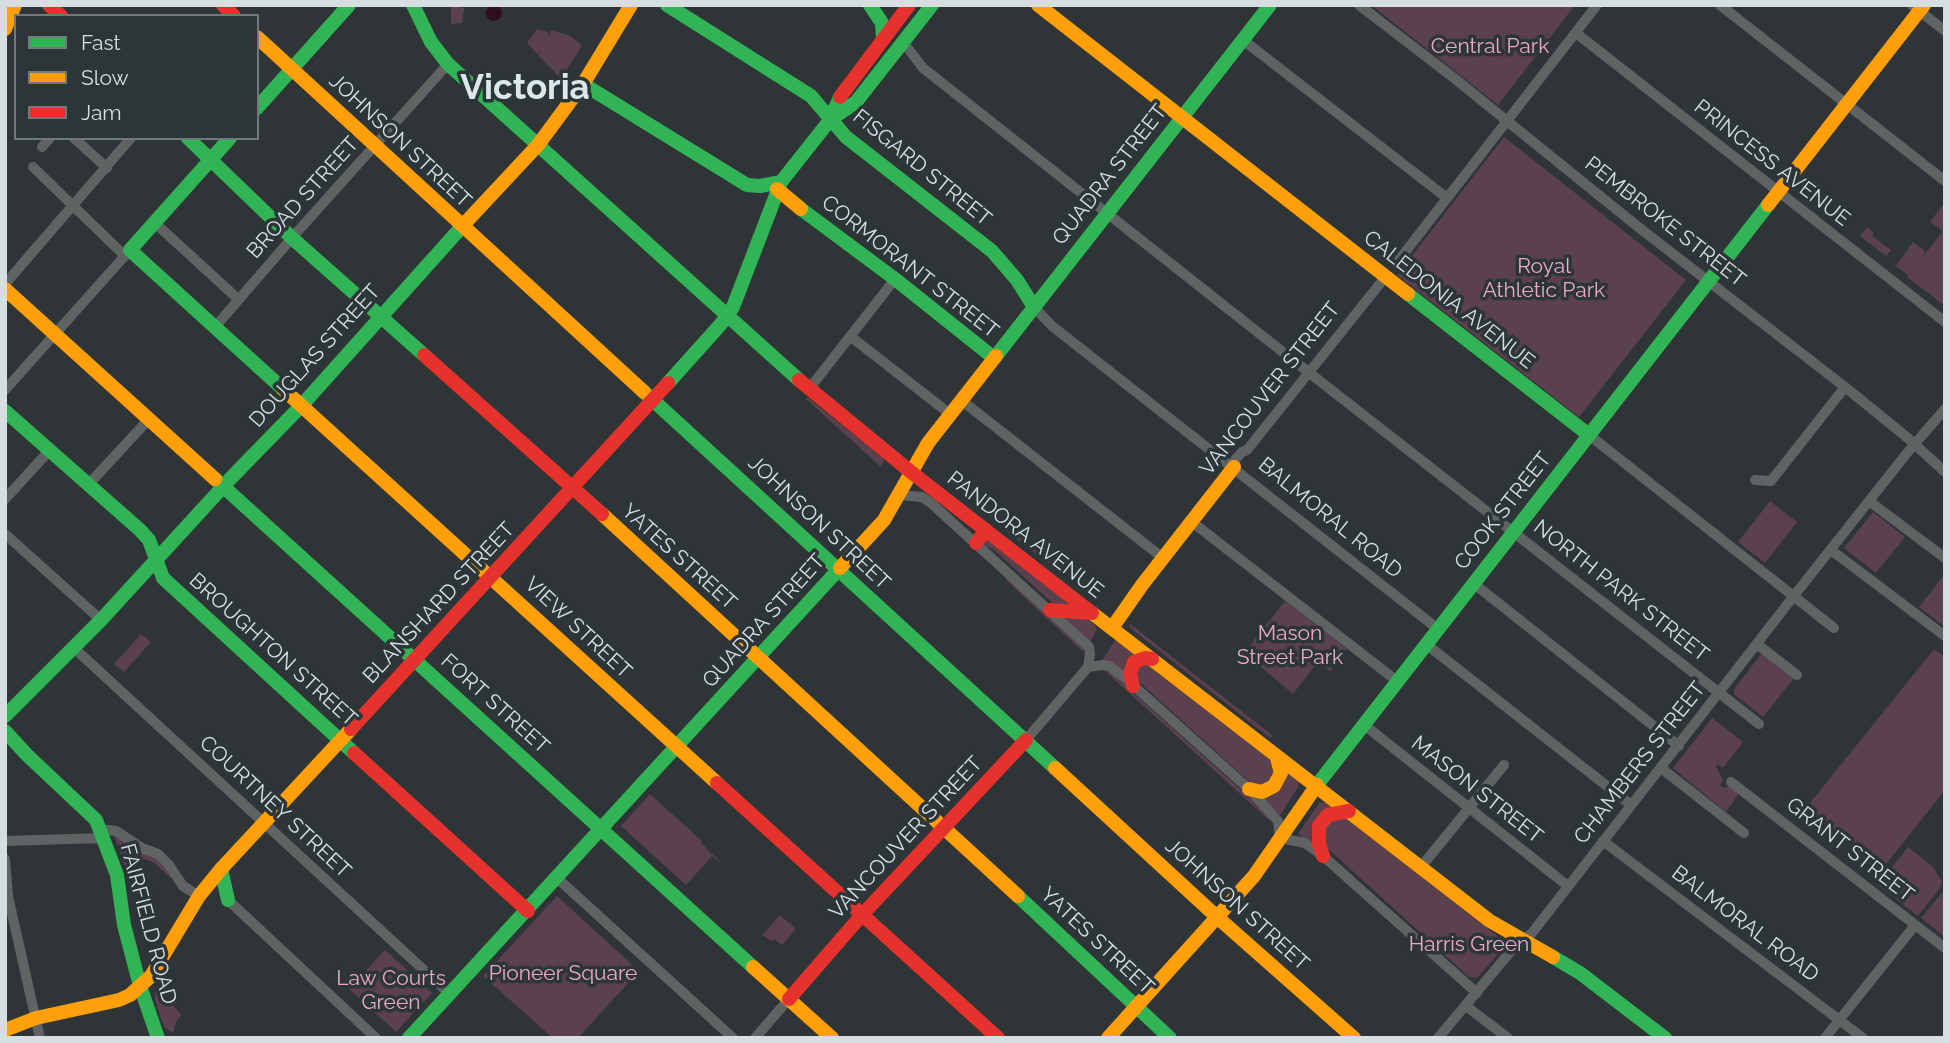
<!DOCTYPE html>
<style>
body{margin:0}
#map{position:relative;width:1950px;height:1043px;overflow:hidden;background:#2f3536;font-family:Raleway,sans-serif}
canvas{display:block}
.frame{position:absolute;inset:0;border:7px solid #d7dedf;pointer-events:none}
.legend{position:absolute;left:14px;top:14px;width:245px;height:126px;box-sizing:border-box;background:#2c3639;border:2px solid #70797b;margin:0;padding:9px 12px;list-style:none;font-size:21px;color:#d7dedf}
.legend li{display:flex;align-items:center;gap:14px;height:35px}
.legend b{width:35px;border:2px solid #70797b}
</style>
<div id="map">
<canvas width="1950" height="1043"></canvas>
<div class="frame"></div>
<ul class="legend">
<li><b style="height:9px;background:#30b455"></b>Fast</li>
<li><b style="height:9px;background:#ff9f0a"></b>Slow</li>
<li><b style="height:9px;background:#e5322d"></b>Jam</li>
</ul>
</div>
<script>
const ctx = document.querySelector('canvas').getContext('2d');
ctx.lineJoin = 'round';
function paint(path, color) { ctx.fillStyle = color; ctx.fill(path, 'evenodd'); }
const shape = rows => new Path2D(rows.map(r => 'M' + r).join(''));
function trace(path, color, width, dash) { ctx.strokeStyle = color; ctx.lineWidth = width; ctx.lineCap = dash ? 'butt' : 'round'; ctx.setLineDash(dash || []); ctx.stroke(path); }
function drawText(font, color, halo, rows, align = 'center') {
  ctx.font = font + ' Raleway,sans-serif'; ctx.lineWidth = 7; ctx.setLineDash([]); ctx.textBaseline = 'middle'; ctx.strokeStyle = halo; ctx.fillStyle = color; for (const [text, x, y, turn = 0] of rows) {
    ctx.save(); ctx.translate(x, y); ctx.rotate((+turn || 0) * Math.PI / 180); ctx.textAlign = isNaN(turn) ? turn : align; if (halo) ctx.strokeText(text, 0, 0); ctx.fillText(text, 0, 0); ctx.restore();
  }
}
paint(shape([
 [1371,5,1575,5,1498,105],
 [451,6,464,8,462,23,451,24],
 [537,29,548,32,549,36,551,30,570,36,581,44,581,47,561,79,538,55,541,50,537,54,527,43],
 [1504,137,1686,280,1579,417,1397,275],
 [1945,202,1944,228,1945,306,1907,277,1908,275,1896,266,1913,242,1925,251,1921,259,1943,231,1930,222],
 [1867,227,1874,233,1872,236,1891,250,1886,256,1860,236],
 [807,397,884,459,883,463,880,466,806,399],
 [1770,501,1797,522,1765,563,1738,542],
 [978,504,1067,574,1063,575,1000,526,976,506],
 [1873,512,1905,537,1876,573,1844,548],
 [986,537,1078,609,1055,605,993,549,985,546,983,541],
 [1945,574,1945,627,1919,607],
 [1007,577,1085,649,1082,651,1005,579],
 [1285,601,1347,649,1330,671,1318,662,1293,694,1244,653],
 [1088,617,1097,629,1090,643,1063,618],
 [1130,624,1272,735,1270,738,1129,627],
 [141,634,151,642,124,672,114,664],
 [1116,639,1139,655,1126,674,1101,662],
 [1934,649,1945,657,1945,790,1883,868,1806,808],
 [1762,653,1794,678,1763,717,1734,694,1734,689],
 [1146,663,1273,760,1277,771,1266,786,1252,784,1136,679,1135,668],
 [1104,670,1111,673,1240,789,1272,818,1270,821],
 [1712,718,1743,742,1723,768,1718,764,1716,766,1723,780,1720,785,1724,788,1732,786,1740,792,1726,812,1673,768],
 [1285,770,1299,780,1298,787,1281,814,1278,815,1260,797],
 [650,794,702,841,701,843,724,866,712,856,686,885,621,826],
 [1326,802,1334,808,1313,844,1298,834,1319,803],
 [1347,818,1504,941,1504,947,1477,978,1469,977,1324,845,1326,822],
 [113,833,154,857,168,871,172,879,153,862,143,859,137,861,132,867,130,881],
 [1908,847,1933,867,1942,882,1940,888,1918,916,1878,885],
 [1945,889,1945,937,1921,918],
 [557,896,639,971,578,1038,553,1038,483,976],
 [780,915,796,929,782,945,774,939,772,941,762,935],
 [385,950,432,993,396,1032,349,989],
 [160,989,181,1015,176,1022,173,1033,165,1028,161,1019,155,999,155,993]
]), '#5a414d');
paint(shape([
 '486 13a8 8 0 1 1 16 0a8 8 0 1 1-16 0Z'
]), '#2d0e1f');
trace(shape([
 [1359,5,1454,78,1637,226,1845,387,1909,439,1945,472],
 [1720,5,1945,181],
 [1912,5,1945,31],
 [1576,33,1945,322],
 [1243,40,1447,198],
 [903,42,923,68,1298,364,1759,724],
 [74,138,107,168],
 [42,147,50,138],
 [33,167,125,256],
 [154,222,238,299],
 [1399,260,1597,5],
 [5,284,131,138],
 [1034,307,1052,326,1438,629],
 [215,327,298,231,448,64],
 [850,336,950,414],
 [809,389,895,279],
 [5,390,130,250],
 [961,400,1163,558],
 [1589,435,1834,628],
 [1234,467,1235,460,1242,452,1247,450,1386,276],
 [1755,480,1771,481,1845,387],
 [88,485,149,419],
 [900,495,922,497,931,503,1089,647,1090,654,1088,667,1026,740],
 [5,499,50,450],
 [1869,501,1945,558],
 [1192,522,1397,681],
 [5,534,101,620],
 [1831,550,1945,636],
 [1473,583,1679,746],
 [1426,644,1631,805],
 [1757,644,1797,675],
 [74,648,451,995],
 [1088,667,1103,665,1109,666,1125,678,1249,789,1278,821,1280,838,1305,843,1323,856,1477,993],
 [1363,724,1568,886],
 [1661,768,1744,833],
 [1731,782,1945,948],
 [100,829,116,831,142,848,158,854,169,865,183,886,199,896],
 [5,841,104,838],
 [1603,841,1863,1038],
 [5,859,8,896,40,1038],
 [1421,867,1504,765],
 [557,878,733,1038],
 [228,900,376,1038],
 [1466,1006,1508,1038],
 [755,1038,789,999],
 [1438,1038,1511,951,1532,933,1793,597,1907,453,1945,409],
 [1825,1038,1915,925]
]), '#606363', 10);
trace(shape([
 [413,5,431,42,448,64,799,380],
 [667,5,811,96,846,137,992,251,1017,280,1034,307],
 [870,5,882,23,883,38],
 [583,84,747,185],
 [257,108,349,5],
 [830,120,856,102,932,5],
 [188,138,292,238,424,355],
 [230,138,130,250,283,389],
 [747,185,760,186,781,182],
 [801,209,895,279,994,358],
 [1408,294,1589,435],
 [996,356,1270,5],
 [668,383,721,324,733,307,781,182,830,120,840,97],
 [644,392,1055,768],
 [5,411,140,530,149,540,163,578,354,753],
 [215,479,753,967],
 [5,716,101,620,231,478,302,405,467,221],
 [5,731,27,755,96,820,117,875,124,925,140,986,158,1038],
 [1317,785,1768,205],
 [221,869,228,900],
 [1018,896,1170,1038],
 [1553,957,1580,973,1665,1038],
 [409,1038,840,568]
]), '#30b455', 14);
trace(shape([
 [1038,5,1408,294],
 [5,29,15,5],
 [257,37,644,392],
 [777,189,801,209],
 [1768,205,1924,5],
 [467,221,538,145,583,84,631,5],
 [5,289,215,479],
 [283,389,717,783],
 [602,514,1018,896],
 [840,568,884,520,928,443,996,356],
 [1092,613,1490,921,1553,957],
 [1112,628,1142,585,1234,467],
 [1055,768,1217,917,1354,1038],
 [1249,789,1262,792,1274,786,1281,773,1277,758],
 [753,967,832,1038],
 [5,1030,36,1018,119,1000,130,995,151,976,199,896,221,869,351,729],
 [1108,1038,1254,876,1317,785]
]), '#ff9f0a', 14);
trace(shape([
 [49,5,61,16],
 [223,5,234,16],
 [840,97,909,5],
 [424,355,602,514],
 [799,380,911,472,1092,613],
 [976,543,986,530],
 [1050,610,1091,613],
 [1133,686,1130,674,1134,662,1145,658,1152,659],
 [351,729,668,383],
 [354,753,528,911],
 [717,783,998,1038],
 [1323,856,1319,844,1319,826,1328,815,1349,811],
 [789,999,861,916,1026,740]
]), '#e5322d', 14);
drawText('21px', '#eea7c8', '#2c3639', [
 ["Central Park",1490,47],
 ["Royal",1544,267],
 ["Athletic Park",1544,291],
 ["Mason",1290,634],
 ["Street Park",1290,658],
 ["Harris Green",1469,945],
 ["Pioneer Square",563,974],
 ["Law Courts",391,979],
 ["Green",391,1003]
]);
drawText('21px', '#d7dedf', '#2c3639', [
 ["JOHNSON STREET",400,141,43],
 ["PRINCESS AVENUE",1772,163,38],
 ["FISGARD STREET",922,168,39],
 ["QUADRA STREET",1110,175,-52],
 ["BROAD STREET",303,198,-48],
 ["PEMBROKE STREET",1665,222,38],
 ["CORMORANT STREET",910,267,38],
 ["CALEDONIA AVENUE",1449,300,38],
 ["DOUGLAS STREET",315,356,-48],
 ["VANCOUVER STREET",1270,389,-52],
 ["COOK STREET",1503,511,-52],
 ["BALMORAL ROAD",1330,518,39],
 ["JOHNSON STREET",819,523,43],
 ["PANDORA AVENUE",1025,535,38],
 ["YATES STREET",679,557,42],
 ["NORTH PARK STREET",1621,591,38],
 ["BLANSHARD STREET",439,603,-47],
 ["QUADRA STREET",764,621,-48],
 ["VIEW STREET",578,628,43],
 ["BROUGHTON STREET",273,650,42],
 ["FORT STREET",495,704,42],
 ["CHAMBERS STREET",1640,763,-52],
 ["MASON STREET",1477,790,38],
 ["COURTNEY STREET",275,807,43],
 ["VANCOUVER STREET",906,838,-47],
 ["GRANT STREET",1850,850,38],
 ["JOHNSON STREET",1237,905,42],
 ["FAIRFIELD ROAD",148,924,75],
 ["BALMORAL ROAD",1745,924,37],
 ["YATES STREET",1097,941,43]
]);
drawText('bold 35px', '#dae7eb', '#2c3639', [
 ["Victoria",525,88]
]);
</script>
